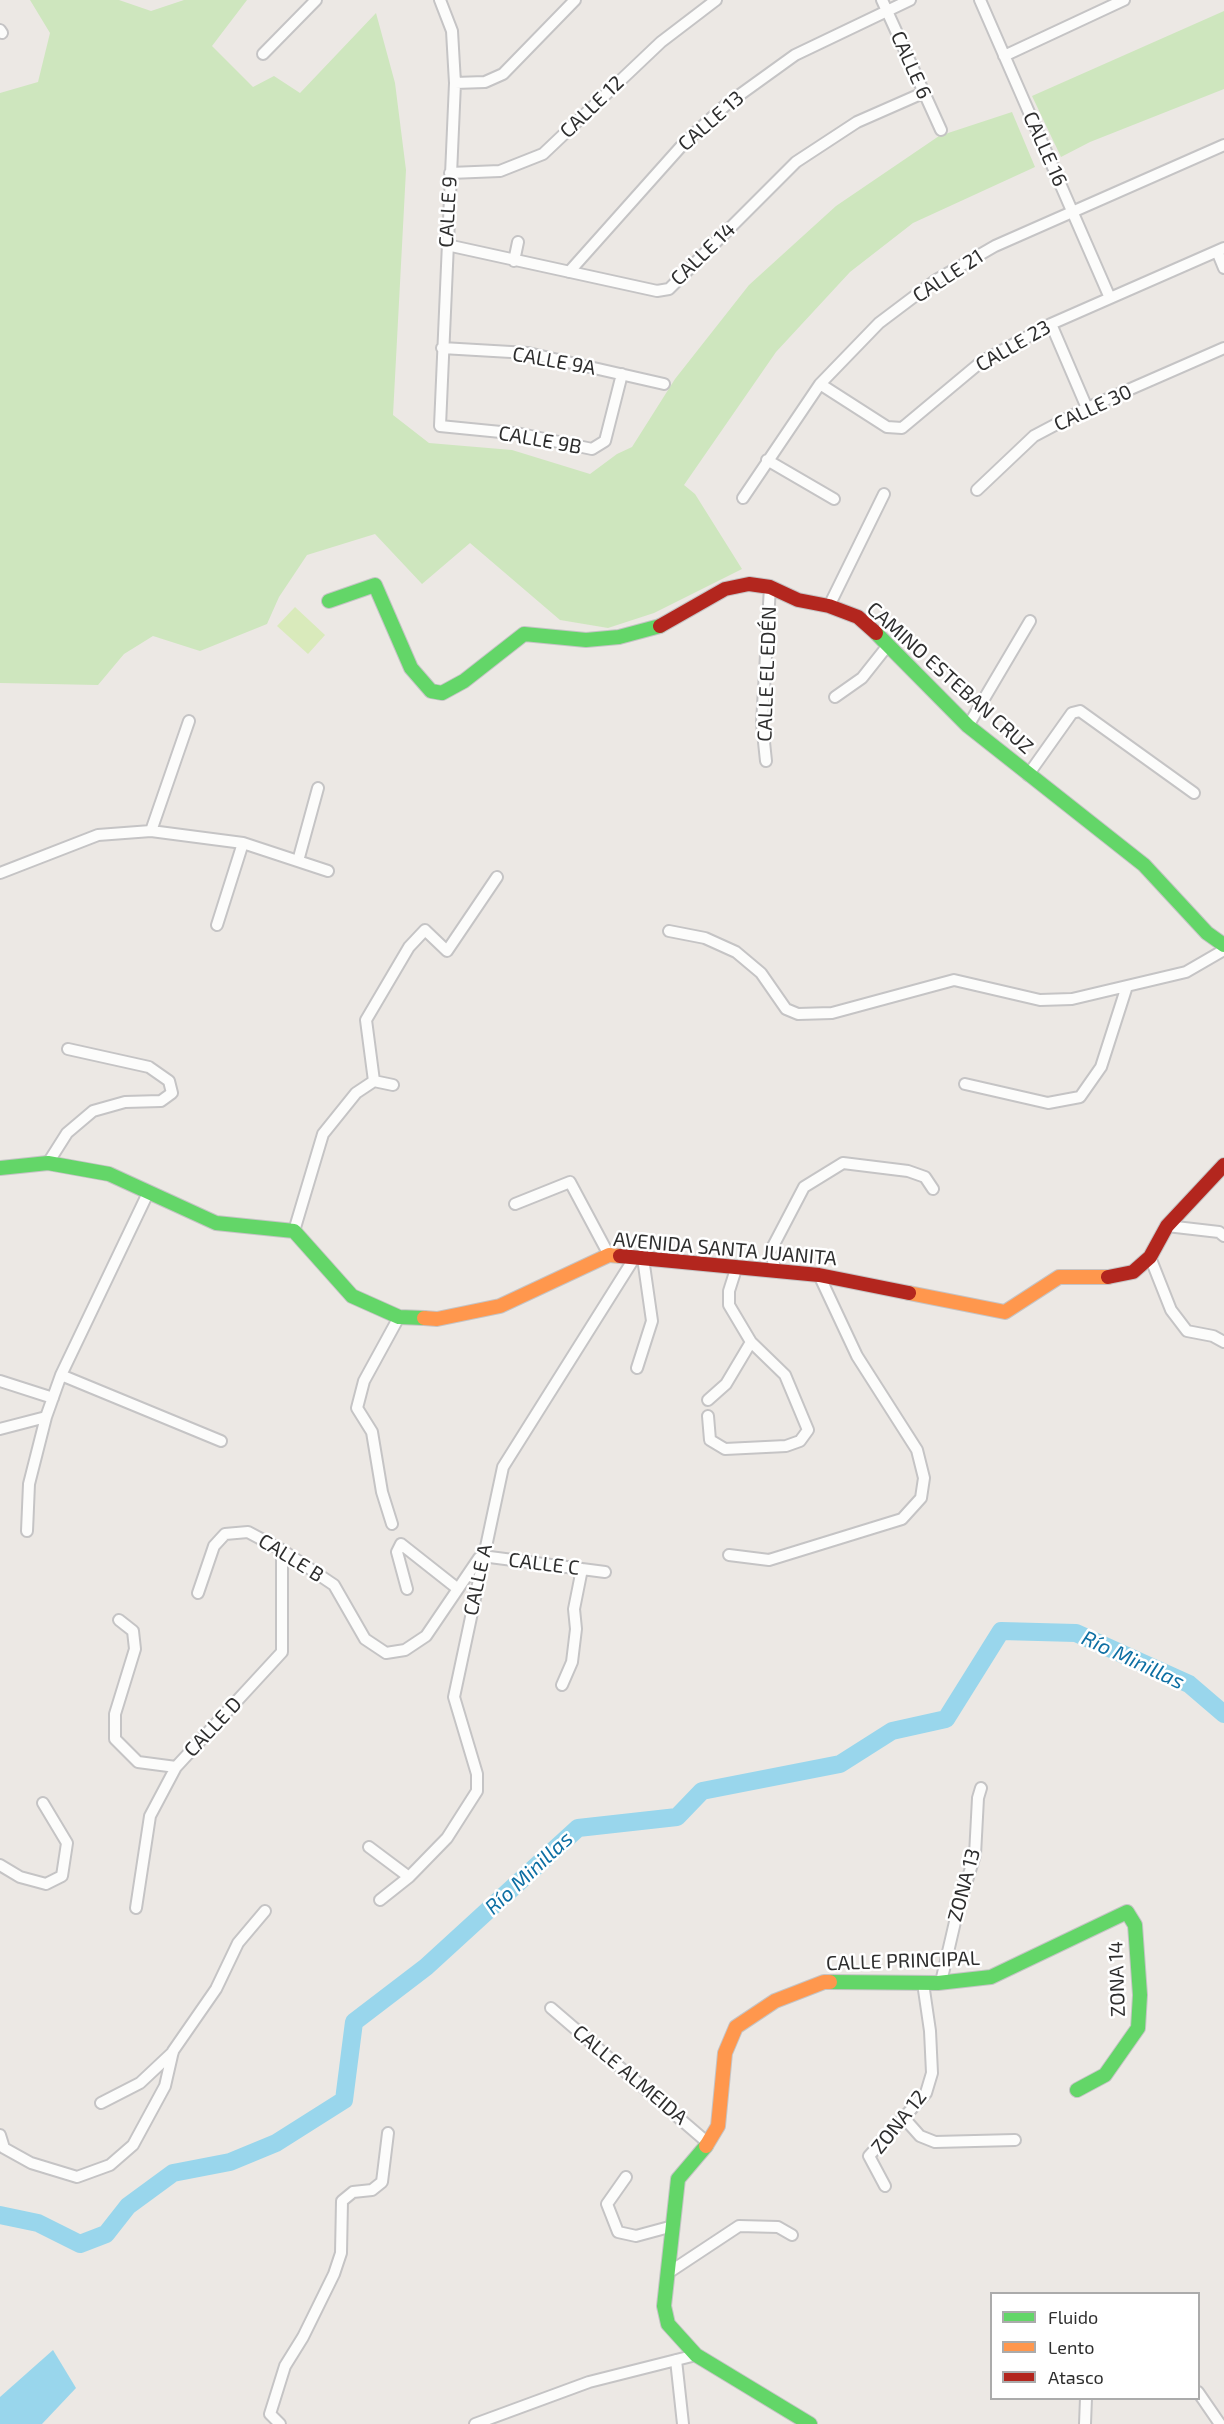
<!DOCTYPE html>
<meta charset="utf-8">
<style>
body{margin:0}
#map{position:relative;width:1224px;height:2424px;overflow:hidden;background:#ece8e4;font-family:"Exo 2",sans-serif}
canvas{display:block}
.legend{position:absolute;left:990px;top:2292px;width:210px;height:108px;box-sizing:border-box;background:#fff;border:2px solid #ababab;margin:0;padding:8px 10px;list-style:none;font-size:18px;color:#2e2e2e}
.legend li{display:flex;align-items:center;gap:12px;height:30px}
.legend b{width:30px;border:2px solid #ababab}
</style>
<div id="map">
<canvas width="1224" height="2424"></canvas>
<ul class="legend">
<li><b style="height:8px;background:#63d668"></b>Fluido</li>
<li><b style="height:8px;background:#ff974d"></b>Lento</li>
<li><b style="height:8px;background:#b3261e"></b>Atasco</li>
</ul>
</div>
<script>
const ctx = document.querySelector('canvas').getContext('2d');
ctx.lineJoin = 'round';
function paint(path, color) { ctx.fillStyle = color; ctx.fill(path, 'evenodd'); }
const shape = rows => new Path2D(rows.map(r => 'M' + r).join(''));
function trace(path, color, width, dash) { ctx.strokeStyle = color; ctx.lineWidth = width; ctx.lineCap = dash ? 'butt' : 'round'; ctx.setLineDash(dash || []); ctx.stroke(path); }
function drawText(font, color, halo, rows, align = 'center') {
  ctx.font = font + ' "Exo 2",sans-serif'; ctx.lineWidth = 5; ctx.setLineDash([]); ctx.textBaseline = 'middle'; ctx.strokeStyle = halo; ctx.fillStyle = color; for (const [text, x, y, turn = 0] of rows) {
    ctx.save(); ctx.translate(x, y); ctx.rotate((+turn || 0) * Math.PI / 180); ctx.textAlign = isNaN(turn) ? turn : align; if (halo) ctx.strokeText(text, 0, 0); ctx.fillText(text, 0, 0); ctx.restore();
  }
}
paint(shape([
 [30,0,119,0,151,11,184,0,247,0,212,46,253,87,274,76,300,93,376,13,395,83,406,170,393,415,429,443,512,450,590,474,617,454,632,447,675,379,749,285,836,206,939,136,1012,112,1035,167,913,223,850,272,776,352,684,485,695,494,742,569,654,613,608,628,560,620,470,543,422,584,375,534,307,555,279,597,267,624,200,651,153,636,124,654,98,685,0,683,0,93,38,82,50,33],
 [1224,11,1224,89,1090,142,1061,157,1032,96]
]), '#cee6be');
paint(shape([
 [295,607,325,635,308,654,277,626]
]), '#d9eabb');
paint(shape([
 [53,2350,76,2388,42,2424,0,2424,0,2397]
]), '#99d6ec');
trace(shape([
 [0,2215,38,2223,80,2244,106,2234,128,2206,173,2173,230,2162,276,2143,344,2100,354,2022,426,1967,578,1828,677,1817,702,1791,840,1764,892,1731,946,1719,1001,1631,1076,1633,1189,1684,1224,1714]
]), '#99d6ec', 18);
const street = shape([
 [440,0,452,31,455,83,440,426,521,434,592,449,605,441,622,374],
 [882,0,941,130],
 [980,0,1110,298],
 [0,30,2,33],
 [263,54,316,0],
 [1004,56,1124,0],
 [455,83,485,82,503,74,575,0],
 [450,173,500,171,543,154,661,42,716,0],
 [447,245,657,291,669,289,796,162,857,122,923,93],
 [1217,251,1224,268],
 [514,261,518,242],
 [569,272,685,142,727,104,795,55,910,0],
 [1051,324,1087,408],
 [442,348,528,353,664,384],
 [820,384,887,427,902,428,981,362,1051,324,1224,248],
 [767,460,834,499],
 [977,490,1034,436,1087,408,1224,348],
 [743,498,820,384,879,323,936,280,995,246,1224,145],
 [829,606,884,494],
 [835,697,862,678,889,644],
 [968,726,1030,621],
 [766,761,762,723,770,587],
 [1028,775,1072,713,1080,711,1194,793],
 [151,831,189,721],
 [298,861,318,788],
 [0,873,98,835,151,831,243,843,328,871],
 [217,925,243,843],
 [669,931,705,938,736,952,761,973,786,1009,798,1014,832,1013,954,980,1040,1000,1072,999,1186,972,1224,950],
 [374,1081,366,1020,409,947,425,930,447,951,497,877],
 [965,1084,1048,1103,1080,1097,1101,1067,1127,986],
 [48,1163,67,1133,93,1111,125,1102,161,1101,172,1093,169,1081,149,1067,68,1049],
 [515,1204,570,1182,609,1255],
 [1167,1226,1219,1232,1224,1236],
 [294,1231,323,1134,356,1093,374,1081,393,1085],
 [1150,1257,1171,1310,1187,1331,1213,1336,1224,1342],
 [776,1270,770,1252,804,1187,843,1163,908,1171,925,1177,933,1189],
 [637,1368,652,1321,643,1258],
 [61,1375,221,1441],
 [0,1381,53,1398],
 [708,1400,726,1384,751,1342],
 [708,1416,710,1440,725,1449,786,1446,800,1441,808,1430,785,1375,751,1342,729,1305,729,1291,736,1269],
 [0,1429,46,1417,61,1375,148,1193],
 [392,1524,382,1492,372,1432,357,1408,364,1381,399,1317],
 [27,1531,29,1484,46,1417],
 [729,1555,769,1560,902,1519,921,1498,924,1478,917,1450,857,1356,819,1275],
 [482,1556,605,1572],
 [407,1589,397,1552,401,1544,458,1589],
 [198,1593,214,1546,225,1534,248,1532,282,1550,334,1585,365,1639,386,1653,405,1650,426,1636,479,1558],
 [119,1620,133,1631,135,1649,115,1714,115,1739,138,1762,176,1767],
 [562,1685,572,1662,576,1629,574,1609,582,1569],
 [369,1847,409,1877],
 [0,1865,20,1877,46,1884,62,1876,67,1843,43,1803],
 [380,1900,409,1877,447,1838,477,1791,477,1774,454,1697,503,1467,635,1257],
 [136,1908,150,1816,176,1767,282,1652,282,1550],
 [941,1982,958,1909,975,1855,978,1798,981,1788],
 [551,2008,708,2143],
 [101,2103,140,2083,173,2052],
 [904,2118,920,2136,935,2142,1015,2140],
 [0,2135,4,2148,31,2163,77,2177,110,2165,133,2145,165,2086,173,2051,216,1989,238,1943,265,1911],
 [626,2177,607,2204,618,2232,636,2236,673,2226],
 [885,2186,869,2156,926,2093,932,2073,930,2031,923,1983],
 [668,2273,739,2226,778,2227,792,2235],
 [676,2360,683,2424],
 [1198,2392,1220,2424],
 [280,2424,270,2414,285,2366,303,2337,334,2274,341,2253,342,2201,353,2192,372,2190,382,2182,388,2133],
 [475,2424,589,2382,696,2355],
 [1085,2424,1086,2398]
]);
const fast = shape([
 [329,601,375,585,411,668,431,691,442,693,464,681,524,634,586,640,619,637,660,626],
 [876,633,968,726,1144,865,1207,933,1224,945],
 [0,1168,48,1163,109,1174,216,1223,294,1231,352,1296,399,1317,424,1318],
 [830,1982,938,1983,991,1977,1127,1912,1135,1925,1140,1995,1138,2028,1105,2075,1077,2090],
 [706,2146,678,2179,664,2306,668,2324,696,2355,810,2424]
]);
const slow = shape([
 [909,1293,1005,1312,1059,1277,1108,1277],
 [424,1318,437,1319,500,1306,609,1255,620,1256],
 [706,2146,718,2126,725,2053,736,2027,775,2001,824,1982,830,1982]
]);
const jam = shape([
 [660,626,725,589,749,584,770,587,798,600,829,606,858,617,876,633],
 [620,1256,819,1275,909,1293],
 [1108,1277,1133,1272,1150,1257,1167,1226,1224,1165]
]);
trace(street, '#c5c4c5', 14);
trace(fast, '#c5c4c5', 16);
trace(slow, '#c5c4c5', 16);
trace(jam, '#c5c4c5', 16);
trace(street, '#fcfcfb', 10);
trace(fast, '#63d668', 14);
trace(slow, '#ff974d', 14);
trace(jam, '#b3261e', 14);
drawText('20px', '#2e2e2e', '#fff', [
 ["CALLE 6",911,65,66],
 ["CALLE 12",592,107,-44],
 ["CALLE 13",711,121,-41],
 ["CALLE 16",1045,149,66],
 ["CALLE 9",448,212,-87],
 ["CALLE 14",703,254,-44],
 ["CALLE 21",948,276,-33],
 ["CALLE 23",1013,346,-30],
 ["CALLE 9A",554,361,10],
 ["CALLE 30",1093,408,-25],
 ["CALLE 9B",540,440,10],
 ["CALLE EL EDÉN",767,674,-88],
 ["CAMINO ESTEBAN CRUZ",950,678,42],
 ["AVENIDA SANTA JUANITA",725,1249,5],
 ["CALLE B",291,1558,32],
 ["CALLE C",544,1564,7],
 ["CALLE A",478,1580,-78],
 ["CALLE D",213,1727,-47],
 ["ZONA 13",964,1885,-75],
 ["CALLE PRINCIPAL",903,1961,-2],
 ["ZONA 14",1117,1979,-92],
 ["CALLE ALMEIDA",630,2075,40],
 ["ZONA 12",899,2122,-51]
]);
drawText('italic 21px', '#0d6fa3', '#fff', [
 ["Río Minillas",1133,1660,25],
 ["Río Minillas",529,1873,-43]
]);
</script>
